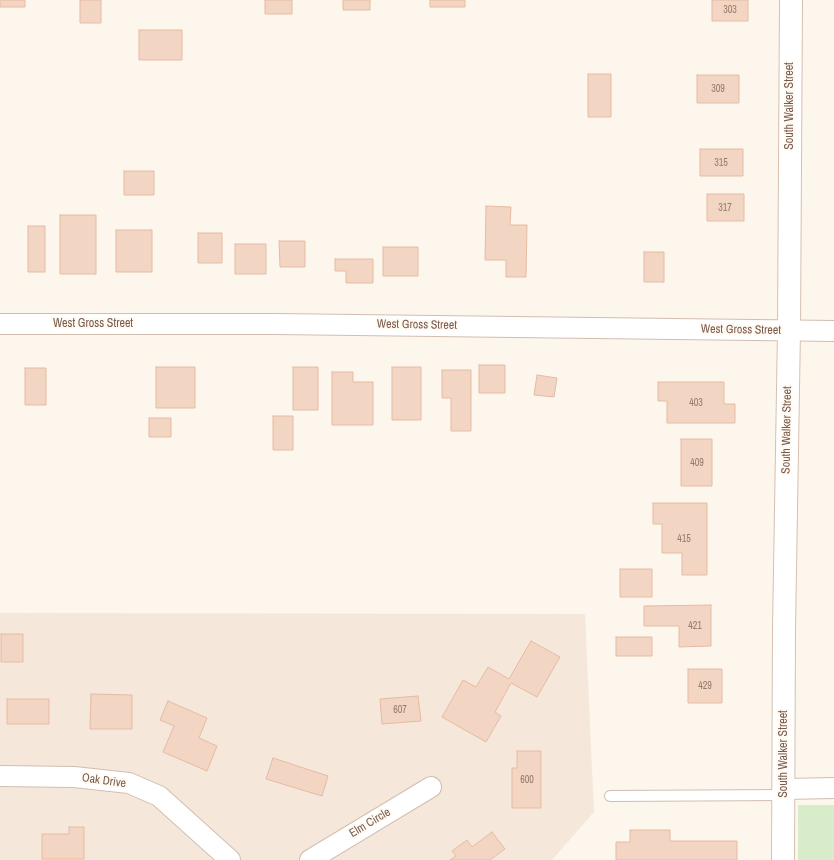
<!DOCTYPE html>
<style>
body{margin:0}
canvas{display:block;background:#fdf6ec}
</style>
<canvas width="834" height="860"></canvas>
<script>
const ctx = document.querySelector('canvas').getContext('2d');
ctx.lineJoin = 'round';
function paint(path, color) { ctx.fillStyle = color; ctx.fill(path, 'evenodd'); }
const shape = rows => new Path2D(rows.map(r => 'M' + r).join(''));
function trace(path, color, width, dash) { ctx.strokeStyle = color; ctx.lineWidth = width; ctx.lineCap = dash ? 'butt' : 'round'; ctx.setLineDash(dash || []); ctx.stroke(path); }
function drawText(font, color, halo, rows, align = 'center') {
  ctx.font = font + ' "Archivo Narrow",sans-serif'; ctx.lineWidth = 4; ctx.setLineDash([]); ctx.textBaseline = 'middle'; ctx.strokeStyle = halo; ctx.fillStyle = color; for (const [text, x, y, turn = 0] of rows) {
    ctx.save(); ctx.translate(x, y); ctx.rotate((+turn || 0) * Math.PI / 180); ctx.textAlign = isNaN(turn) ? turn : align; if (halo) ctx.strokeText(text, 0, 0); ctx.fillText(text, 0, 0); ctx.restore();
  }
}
paint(shape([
 [0,613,585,614,594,812,552,860,0,860]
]), '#f5e8da');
paint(shape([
 [798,805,834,805,834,860,798,860]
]), '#d8ecc9');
const building = shape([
 [0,0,25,0,25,7,0,7,0,0],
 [80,0,101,0,101,23,80,23,80,0],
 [265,0,292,0,292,14,265,14,265,0],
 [343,0,370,0,370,10,343,10,343,0],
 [430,0,465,0,465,7,430,7,430,0],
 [712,0,748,0,748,21,712,21,712,0],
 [139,30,182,30,182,60,139,60,139,30],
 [588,74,611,74,611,117,588,117,588,74],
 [697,75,739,75,739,103,697,103,697,75],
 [700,149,743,149,743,176,700,176,700,149],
 [124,171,154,171,154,195,124,195,124,171],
 [707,194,744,194,744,221,707,221,707,194],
 [486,206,511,207,510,225,527,225,526,277,506,277,506,260,485,260,486,206],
 [60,215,96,215,96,274,60,274,60,215],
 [28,226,45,226,45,272,28,272,28,226],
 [116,230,152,230,152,272,116,272,116,230],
 [198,233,222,233,222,263,198,263,198,233],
 [279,241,305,241,305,267,280,267,279,241],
 [235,244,266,244,266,274,235,274,235,244],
 [383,247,418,247,418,276,383,276,383,247],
 [644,252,664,252,664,282,644,282,644,252],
 [335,259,373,259,373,283,346,283,346,271,335,271,335,259],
 [479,365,505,365,505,393,479,393,479,365],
 [156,367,195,367,195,408,156,408,156,367],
 [293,367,318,367,318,410,293,410,293,367],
 [392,367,421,367,421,420,392,420,392,367],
 [25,368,46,368,46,405,25,405,25,368],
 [442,370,471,370,471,431,451,431,451,398,442,398,442,370],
 [332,372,353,372,353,382,373,382,373,425,332,425,332,372],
 [537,375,557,378,554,397,534,395,537,375],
 [658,382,724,382,724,404,735,404,735,423,667,423,667,401,658,401,658,382],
 [273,416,293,416,293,450,273,450,273,416],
 [149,418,171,418,171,437,149,437,149,418],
 [681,439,712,439,712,486,681,486,681,439],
 [653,503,707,503,707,575,682,575,682,553,662,553,662,524,653,524,653,503],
 [620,569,652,569,652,597,620,597,620,569],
 [711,605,711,646,679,647,679,626,644,626,644,606,711,605],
 [1,634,23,634,23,662,1,662,1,634],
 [616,637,652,637,652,656,616,656,616,637],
 [531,641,560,657,537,697,511,683,495,712,501,716,486,742,442,717,463,680,476,687,488,667,509,679,531,641],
 [688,669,722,669,722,703,688,703,688,669],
 [91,694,132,695,132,729,90,729,91,694],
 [418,696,421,721,382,724,380,699,418,696],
 [7,699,49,699,49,724,7,724,7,699],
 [168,701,207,718,199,738,217,746,207,771,163,752,174,726,160,720,168,701],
 [517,751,541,751,541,808,512,808,512,768,517,768,517,751],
 [273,758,328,776,322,796,266,779,273,758],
 [69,827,84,827,84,859,42,859,42,834,69,834,69,827],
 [630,830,670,830,670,841,737,841,737,860,616,860,616,842,630,842,630,830],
 [492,832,505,849,490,860,450,860,456,856,452,851,467,840,472,847,492,832]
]);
paint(building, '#f3d5c3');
trace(building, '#e6bba3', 1);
const lane = shape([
 [610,796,784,795]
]);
const street = shape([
 [0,324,275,324,834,331],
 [0,776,74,777,129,783,159,796,230,860],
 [784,789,834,788],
 [310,860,431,787]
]);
const secondary = shape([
 [783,860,784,629,789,330,791,0]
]);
trace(lane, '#d1beb0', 12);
trace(street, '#d1beb0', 22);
trace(secondary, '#d6c0b0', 24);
trace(lane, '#fff', 10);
trace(street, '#fff', 20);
trace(secondary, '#fff', 22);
drawText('10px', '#987a6a', null, [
 ["303",730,10],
 ["309",718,89],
 ["315",721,163],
 ["317",725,208],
 ["403",696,403],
 ["409",697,463],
 ["415",684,539],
 ["421",695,626],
 ["429",705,686],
 ["607",400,710],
 ["600",527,780]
]);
drawText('12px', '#7a5c4d', '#fffaf3', [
 ["South Walker Street",790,106,-90],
 ["West Gross Street",93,324],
 ["West Gross Street",417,325,1],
 ["West Gross Street",741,330,1],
 ["South Walker Street",787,430,-89],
 ["South Walker Street",784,754,-90],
 ["Oak Drive",104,781,8],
 ["Elm Circle",370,823,-31]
]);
</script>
